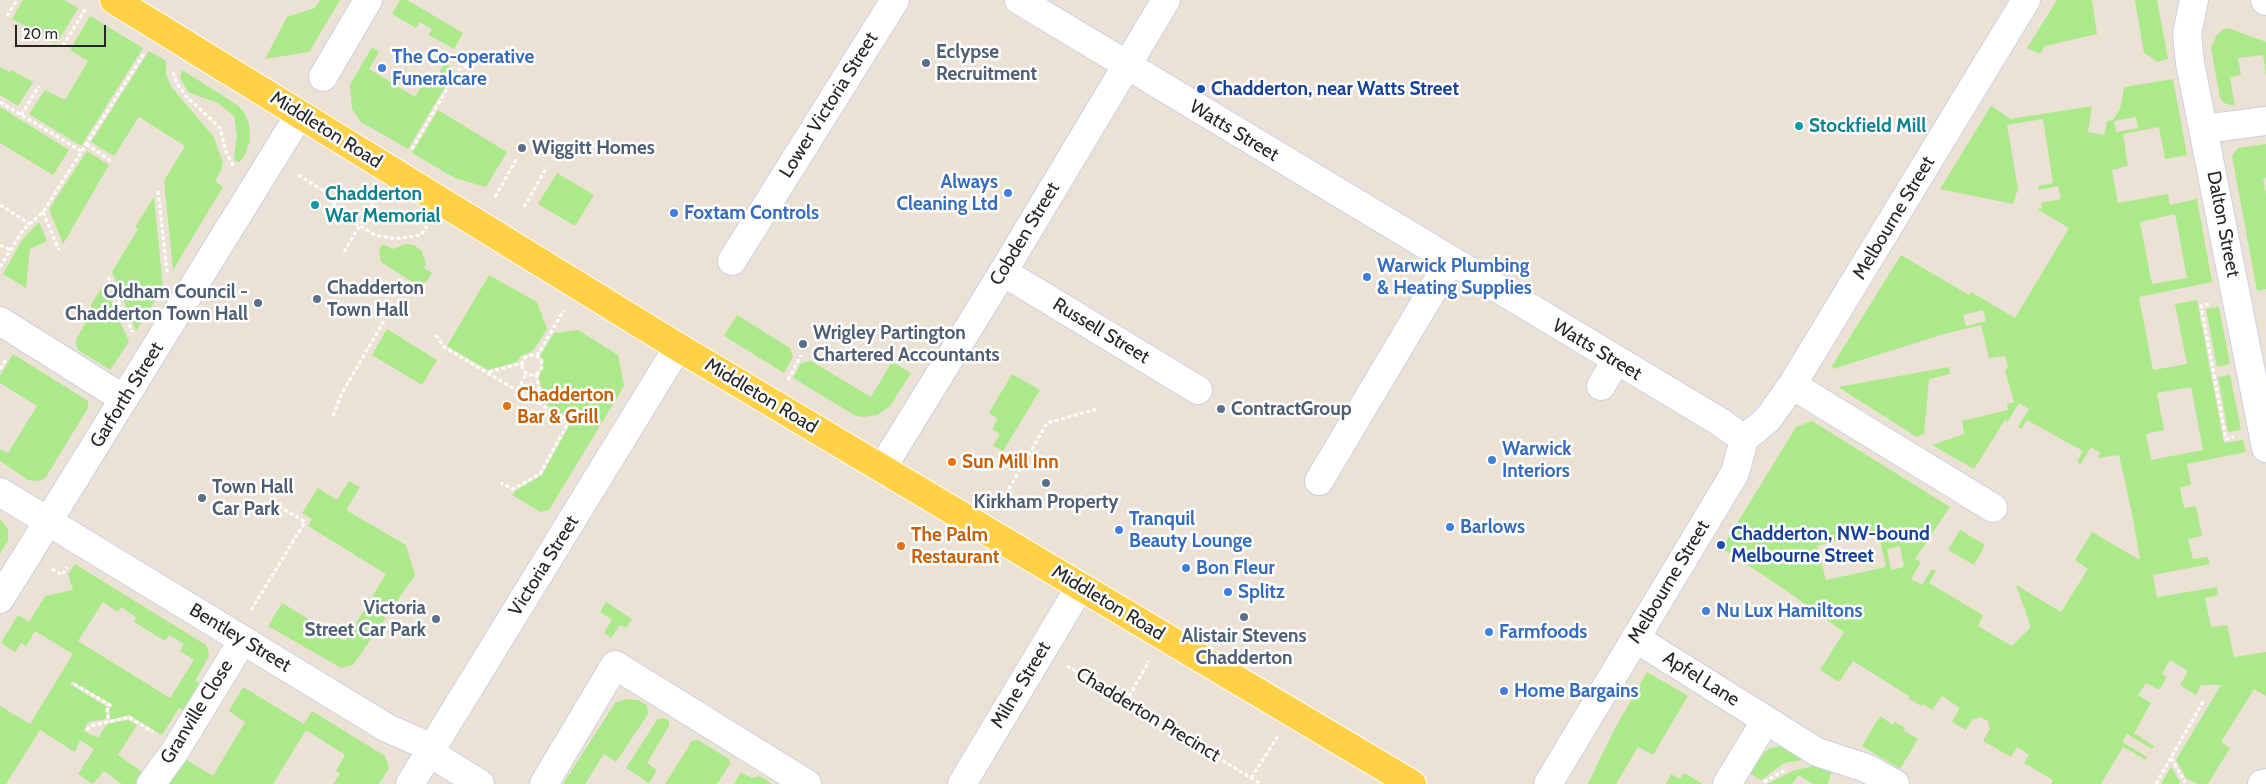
<!DOCTYPE html>
<style>
body{margin:0}
#map{position:relative;width:2266px;height:784px;overflow:hidden;background:#ebe2d5;font-family:Cabin,sans-serif}
canvas{display:block}
.scale{position:absolute;left:15px;top:25px;width:91px;height:22px;box-sizing:border-box;border:2px solid #262626;border-top:0;padding-left:6px;font-size:15px;line-height:18px;white-space:nowrap;color:#262626;-webkit-text-stroke:4px #fff;paint-order:stroke}
</style>
<div id="map">
<canvas width="2266" height="784"></canvas>
<div class="scale">20 m</div>
</div>
<script>
const ctx = document.querySelector('canvas').getContext('2d');
ctx.lineJoin = 'round';
function paint(path, color) { ctx.fillStyle = color; ctx.fill(path, 'evenodd'); }
const shape = rows => new Path2D(rows.map(r => 'M' + r).join(''));
function trace(path, color, width, dash) { ctx.strokeStyle = color; ctx.lineWidth = width; ctx.lineCap = dash ? 'butt' : 'round'; ctx.setLineDash(dash || []); ctx.stroke(path); }
function drawText(font, color, halo, rows, align = 'center') {
  ctx.font = font + ' Cabin,sans-serif'; ctx.lineWidth = 5; ctx.setLineDash([]); ctx.textBaseline = 'middle'; ctx.strokeStyle = halo; ctx.fillStyle = color; for (const [text, x, y, turn = 0] of rows) {
    ctx.save(); ctx.translate(x, y); ctx.rotate((+turn || 0) * Math.PI / 180); ctx.textAlign = isNaN(turn) ? turn : align; if (halo) ctx.strokeText(text, 0, 0); ctx.fillText(text, 0, 0); ctx.restore();
  }
}
paint(shape([
 [23,0,64,0,78,8,57,43,12,19],
 [320,0,340,0,309,52,265,59,287,17,315,8],
 [400,0,407,0,463,33,454,49,429,35,432,29,420,22,416,28,392,14],
 [2057,0,2092,0,2097,34,2045,46,2040,54,2027,48],
 [2135,0,2157,0,2168,59,2158,62,2144,53],
 [90,16,143,48,81,146,29,114,45,90,65,100,88,61,70,50],
 [2228,28,2266,42,2266,76,2263,55,2238,58,2241,75,2230,77,2235,106,2224,103,2220,98,2211,48,2216,36,2223,29],
 [372,47,379,52,369,69,415,97,425,80,433,84,445,63,455,70,408,149,361,122,352,109,350,85],
 [149,51,166,61,166,74,172,88,213,136,223,162,221,171,215,181,223,187,173,270,164,181,185,146,139,117,114,156,91,142],
 [0,67,9,72,11,70,33,82,18,106,0,95],
 [182,70,239,106,245,114,249,124,250,141,244,157,239,162,235,161,234,158,237,136,234,116,218,103,188,92,180,77],
 [2173,79,2187,155,2165,159,2159,127,2123,134,2128,166,2112,170,2118,203,2168,194,2170,205,2197,199,2212,282,2139,297,2153,370,2187,364,2175,304,2197,300,2224,443,2243,440,2246,452,2187,464,2191,485,2180,487,2184,508,2196,506,2202,536,2188,539,2193,559,2208,557,2210,564,2153,575,2157,597,2217,587,2218,595,2205,598,2211,627,2227,625,2234,657,2266,652,2266,696,2254,689,2221,742,2230,748,2208,784,2198,784,2186,778,2176,760,2221,685,2201,685,2196,695,2180,685,2188,671,2170,660,2162,674,2167,677,2159,690,2146,683,2138,695,2151,703,2134,733,2154,746,2152,749,2127,734,2122,742,2147,757,2146,760,2123,747,2101,784,2051,784,2053,780,2024,763,2029,755,2017,747,2011,757,1983,741,1990,729,1988,721,1980,717,1972,720,1966,730,1952,722,1960,708,1942,696,1932,710,1923,704,1921,706,1908,698,1909,696,1853,661,1839,682,1820,670,1844,632,1781,587,1722,548,1796,427,1812,421,1950,507,1915,559,1921,562,1911,579,1922,585,1932,569,1936,571,1929,583,1983,615,1978,626,2012,646,2031,627,2016,585,2061,612,2088,569,2075,560,2092,532,2140,560,2133,518,2119,455,2098,458,2100,453,2091,447,2080,465,2077,462,2083,451,2027,420,2022,429,2018,427,2029,409,2019,403,2008,421,2005,420,1974,469,1932,445,1964,434,1962,421,2008,410,2007,404,2014,402,2005,370,2008,367,2005,356,1989,358,1981,325,1944,334,1833,369,1832,366,1901,255,1969,295,1971,292,2015,318,2069,228,2037,209,2042,208,2041,203,2061,199,2058,186,2039,190,2038,186,2053,183,2043,119,2007,125,2018,189,2013,204,1940,189,1991,106,2011,119,2092,106,2088,132,2104,135,2107,121,2113,120,2120,109,2124,87],
 [2136,117,2138,128,2116,132,2114,121],
 [2175,214,2187,278,2152,284,2140,222],
 [1983,310,1986,321,1966,326,1963,315],
 [2191,387,2203,450,2151,460,2146,434,2164,430,2157,393],
 [1878,532,1886,567,1826,580,1817,546],
 [1900,546,1904,567,1891,570,1887,549],
 [0,107,69,150,53,175,0,143],
 [438,110,507,152,486,187,455,178,412,153],
 [2266,144,2266,178,2263,179,2266,194,2266,289,2257,291,2232,156,2238,148],
 [87,151,109,165,63,244,49,209],
 [557,173,594,195,575,226,538,204],
 [154,197,163,288,136,331,112,272,138,229,135,227],
 [39,222,47,241,30,249,26,288,3,274,22,240],
 [383,244,393,249,405,244,414,245,422,251,426,264,424,268,432,273,427,281,417,285,381,262,379,250],
 [489,275,537,302,547,329,533,351,521,356,517,362,488,370,447,346],
 [104,284,129,342,110,370,78,350,76,344,77,337,85,324,81,321],
 [2219,307,2230,364,2217,367,2206,309],
 [737,315,790,348,793,357,784,373,724,336],
 [387,329,437,360,422,385,372,355],
 [578,330,618,355,624,386,549,510,541,512,512,495,515,491,542,475,570,424,568,418,546,404,539,378,544,360,540,356,554,333],
 [13,354,88,401,88,408,46,477,40,481,28,480,0,461,0,449,8,453,37,406,0,383,0,376],
 [811,361,871,397,892,362,911,373,890,406,877,415,863,417,856,416,793,378,801,363],
 [1949,367,1950,374,1929,379,1924,434,1917,437,1838,387],
 [1012,374,1040,390,1003,451,993,446,1000,434,992,429,998,419,989,413],
 [2230,375,2241,430,2228,432,2218,377],
 [349,481,360,487,346,510,406,545,415,575,353,665,341,668,268,626,282,603,345,641,386,574,308,526,312,519,302,513,318,488,337,500],
 [0,519,8,529,8,540,0,554],
 [1960,530,1985,545,1974,565,1948,550],
 [75,564,206,645,209,653,208,658,195,681,202,685,186,711,179,708,162,735,129,715,110,720,109,710,112,705,72,681,70,684,107,707,106,719,88,722,84,731,98,738,107,724,128,720,137,725,118,755,145,774,137,784,122,784,104,771,93,784,78,774,94,749,80,740,75,752,40,730,6,784,0,784,0,706,30,724,73,654,35,631,26,646,21,643,15,652,1,643,18,615,29,622,45,596,73,590,68,574],
 [103,602,118,612,121,607,136,617,134,622,165,641,169,635,184,644,180,651,194,660,170,698,78,641],
 [606,602,632,619,626,628,620,625,611,638,604,633,612,620,600,612],
 [1647,672,1688,696,1653,755,1638,747,1616,784,1588,784,1613,732],
 [243,687,304,724,312,711,385,756,389,768,379,784,333,784,340,774,336,771,345,755,306,730,273,784,165,784,183,758,213,776,245,722,229,711],
 [626,699,639,700,647,706,648,714,616,762,604,754,585,784,563,784,615,703],
 [1880,716,1893,725,1895,722,1905,728,1904,731,1918,739,1900,769,1862,746],
 [663,718,669,721,669,726,647,763,657,770,649,783,626,768,657,720],
 [698,740,729,759,730,764,717,784,665,784,692,741],
 [1781,746,1809,759,1784,763,1761,780,1749,773,1762,755,1770,748],
 [1819,765,1832,769,1828,784,1813,784,1798,775,1792,784,1767,784,1795,770],
 [2171,767,2180,782,2179,784,2161,784],
 [741,772,752,778,760,776,772,784,734,784],
 [1684,773,1689,776,1703,784,1666,784,1671,774,1680,779]
]), '#ace98b');
const minor = shape([
 [1019,0,1720,422,1744,439],
 [2194,0,2187,34,2190,63,2266,448],
 [2265,0,2266,1],
 [323,77,368,0],
 [2204,129,2266,121],
 [732,261,895,0],
 [1003,272,1198,390],
 [0,321,124,399],
 [1792,385,1993,508],
 [1601,386,1616,361],
 [882,468,1003,272,1166,0],
 [1319,481,1450,261],
 [0,492,387,728,419,742,443,761,480,784],
 [0,599,300,114],
 [1635,638,1817,752,1866,768,1895,784],
 [151,784,175,751,243,640],
 [410,784,678,347],
 [544,784,615,665,807,784],
 [962,784,1080,587],
 [1548,784,1735,473,1744,439,1768,419,1792,385,2026,0],
 [1727,784,1766,720],
 [2262,784,2266,783]
]);
const major = shape([
 [114,0,678,347,1412,784]
]);
trace(minor, '#cbd0e2', 30);
trace(major, '#fff', 30);
trace(shape([
 [7,16,17,0],
 [63,46,86,8],
 [173,72,176,82,185,95,220,128,226,152,234,167],
 [0,102,81,151],
 [21,115,39,86],
 [86,144,111,161],
 [412,149,458,70,513,46],
 [298,175,332,196,336,212,375,235,396,239,421,235,427,226],
 [158,191,167,272],
 [495,197,517,158],
 [0,205,30,224],
 [524,207,547,167],
 [43,212,59,250],
 [0,245,10,250],
 [344,252,377,196],
 [0,267,23,230,43,212,145,52],
 [108,277,132,332],
 [2209,304,2201,306,2226,439,2234,437],
 [436,335,444,347,563,418,568,423,540,474,513,489,501,483],
 '522 365a10 10 0 1 1 20 0a10 10 0 1 1-20 0Z',
 [537,356,564,310],
 [0,369,6,359],
 [489,372,522,363],
 [536,374,542,405],
 [788,380,801,355],
 [517,390,527,373],
 [333,416,341,395,385,319],
 [999,506,1047,423,1097,409],
 [52,569,62,575,67,567],
 [251,610,305,522,270,501],
 [1067,666,1261,784],
 [74,684,110,705,107,710,109,721],
 [1126,702,1149,661],
 [87,730,90,726,129,717,153,732],
 [2171,758,2185,782],
 [1251,778,1278,736],
 [1764,782,1787,769],
 [2156,784,2204,700]
]), '#fff', 3, [4, 2.5]);
trace(minor, '#fff', 28);
trace(major, '#ffd147', 28);
for (const [x, y, r, color] of [
 [926,63,5,"#5c6f8a"],
 [382,68,5,"#3f7fe0"],
 [1201,89,5,"#1a4fb4"],
 [1799,126,5,"#0f9aa8"],
 [522,148,5,"#5c6f8a"],
 [1008,193,5,"#3f7fe0"],
 [315,205,5,"#0f9aa8"],
 [674,213,5,"#3f7fe0"],
 [1367,277,5,"#3f7fe0"],
 [317,299,5,"#5c6f8a"],
 [258,303,5,"#5c6f8a"],
 [803,344,5,"#5c6f8a"],
 [507,406,5,"#e8710a"],
 [1221,409,5,"#5c6f8a"],
 [1492,460,5,"#3f7fe0"],
 [952,462,5,"#e8710a"],
 [1046,483,5,"#5c6f8a"],
 [202,498,5,"#5c6f8a"],
 [1450,527,5,"#3f7fe0"],
 [1119,530,5,"#3f7fe0"],
 [1721,545,5,"#1a4fb4"],
 [901,546,5,"#e8710a"],
 [1186,568,5,"#3f7fe0"],
 [1228,592,5,"#3f7fe0"],
 [1706,611,5,"#3f7fe0"],
 [1244,617,5,"#5c6f8a"],
 [436,619,5,"#5c6f8a"],
 [1489,632,5,"#3f7fe0"],
 [1504,691,5,"#3f7fe0"]
]) { const dot = new Path2D(); dot.arc(x, y, r, 0, 2 * Math.PI); ctx.fillStyle = color; ctx.fill(dot); trace(dot, '#fff', 2); }
drawText('bold 19px', '#4e5e75', '#fff', [
 ["Eclypse",936,52],
 ["Recruitment",936,74],
 ["Wiggitt Homes",532,148],
 ["Chadderton",327,288],
 ["Town Hall",327,310],
 ["Oldham Council -",248,292,"right"],
 ["Chadderton Town Hall",248,314,"right"],
 ["Wrigley Partington",813,333],
 ["Chartered Accountants",813,355],
 ["ContractGroup",1231,409],
 ["Town Hall",212,487],
 ["Car Park",212,509],
 ["Kirkham Property",1046,502,"center"],
 ["Victoria",426,608,"right"],
 ["Street Car Park",426,630,"right"],
 ["Alistair Stevens",1244,636,"center"],
 ["Chadderton",1244,658,"center"]
], 'left');
drawText('bold 19px', '#366cbe', '#fff', [
 ["The Co-operative",392,57],
 ["Funeralcare",392,79],
 ["Always",998,182,"right"],
 ["Cleaning Ltd",998,204,"right"],
 ["Foxtam Controls",684,213],
 ["Warwick Plumbing",1377,266],
 ["& Heating Supplies",1377,288],
 ["Warwick",1502,449],
 ["Interiors",1502,471],
 ["Tranquil",1129,519],
 ["Beauty Lounge",1129,541],
 ["Barlows",1460,527],
 ["Bon Fleur",1196,568],
 ["Splitz",1238,592],
 ["Nu Lux Hamiltons",1716,611],
 ["Farmfoods",1499,632],
 ["Home Bargains",1514,691]
], 'left');
drawText('bold 19px', '#164399', '#fff', [
 ["Chadderton, near Watts Street",1211,89],
 ["Chadderton, NW-bound",1731,534],
 ["Melbourne Street",1731,556]
], 'left');
drawText('19px', '#262626', '#fff', [
 ["Lower Victoria Street",829,105,-58],
 ["Middleton Road",326,130,32],
 ["Watts Street",1234,131,31],
 ["Melbourne Street",1894,218,-59],
 ["Dalton Street",2223,224,79],
 ["Cobden Street",1025,234,-59],
 ["Russell Street",1101,331,31],
 ["Watts Street",1597,350,31],
 ["Garforth Street",127,395,-58],
 ["Middleton Road",761,396,31],
 ["Victoria Street",544,566,-58],
 ["Melbourne Street",1669,582,-59],
 ["Middleton Road",1108,603,31],
 ["Bentley Street",240,638,31],
 ["Apfel Lane",1701,679,32],
 ["Milne Street",1021,685,-59],
 ["Granville Close",197,712,-58],
 ["Chadderton Precinct",1148,715,31]
]);
drawText('bold 19px', '#0d838f', '#fff', [
 ["Stockfield Mill",1809,126],
 ["Chadderton",325,194],
 ["War Memorial",325,216]
], 'left');
drawText('bold 19px', '#c56008', '#fff', [
 ["Chadderton",517,395],
 ["Bar & Grill",517,417],
 ["Sun Mill Inn",962,462],
 ["The Palm",911,535],
 ["Restaurant",911,557]
], 'left');
</script>
